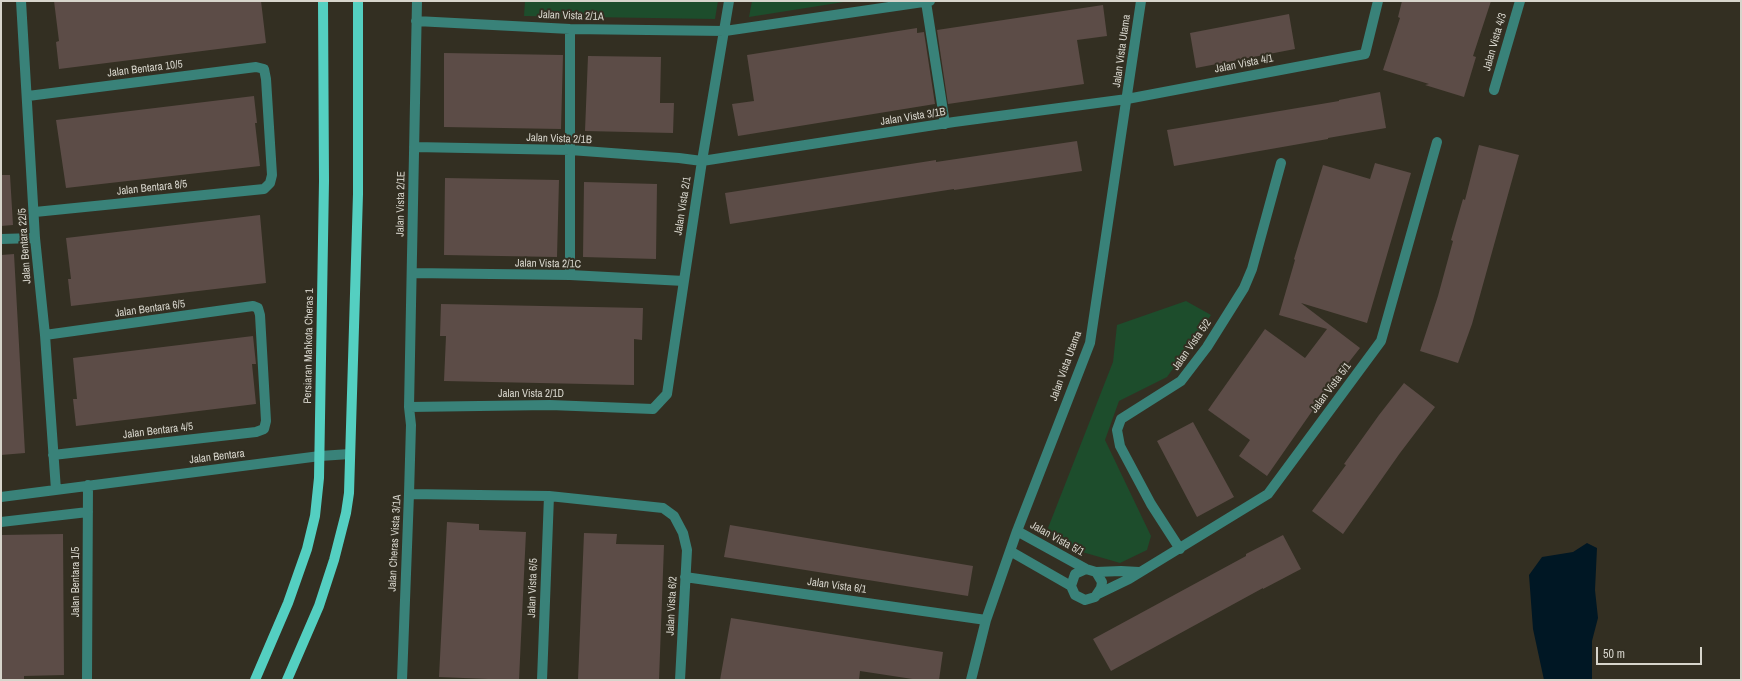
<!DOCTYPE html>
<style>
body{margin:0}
#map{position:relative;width:1742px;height:681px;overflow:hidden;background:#332f22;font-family:"Archivo Narrow",sans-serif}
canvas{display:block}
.frame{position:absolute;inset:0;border:2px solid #d7d5cc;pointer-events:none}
.scale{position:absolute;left:1596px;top:647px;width:106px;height:18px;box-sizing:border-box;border:2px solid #d7d5cc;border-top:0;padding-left:5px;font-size:12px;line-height:14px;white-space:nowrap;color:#d7d5cc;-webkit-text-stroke:3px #332f22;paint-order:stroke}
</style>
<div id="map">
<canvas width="1742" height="681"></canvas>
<div class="frame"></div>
<div class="scale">50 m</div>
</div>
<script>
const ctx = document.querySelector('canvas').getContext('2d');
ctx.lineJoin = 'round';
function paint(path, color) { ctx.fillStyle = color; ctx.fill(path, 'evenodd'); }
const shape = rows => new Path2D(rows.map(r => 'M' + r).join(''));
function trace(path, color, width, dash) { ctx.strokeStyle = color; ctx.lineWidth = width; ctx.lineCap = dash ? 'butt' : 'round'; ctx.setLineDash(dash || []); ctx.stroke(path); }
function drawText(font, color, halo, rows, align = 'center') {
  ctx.font = font + ' "Archivo Narrow",sans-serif'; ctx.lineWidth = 4; ctx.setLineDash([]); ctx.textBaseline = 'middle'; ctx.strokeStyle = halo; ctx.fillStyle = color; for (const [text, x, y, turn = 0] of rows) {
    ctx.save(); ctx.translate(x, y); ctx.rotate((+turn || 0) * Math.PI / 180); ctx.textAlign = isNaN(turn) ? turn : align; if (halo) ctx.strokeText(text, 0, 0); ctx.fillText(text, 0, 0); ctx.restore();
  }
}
paint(shape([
 [525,1,718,1,715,19,524,16],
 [752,1,850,1,749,17],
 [1186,301,1211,315,1167,377,1119,401,1105,440,1151,536,1147,550,1120,563,1055,544,1048,528,1113,362,1117,325]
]), '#1d4d2c');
paint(shape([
 [1587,543,1597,548,1595,590,1598,618,1592,641,1592,680,1544,680,1533,629,1529,575,1542,557,1573,552]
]), '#001724');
paint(shape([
 [54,1,261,1,266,43,59,69,56,42,59,41],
 [1402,1,1491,1,1473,56,1476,57,1464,97,1425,85,1429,84,1383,70,1400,18,1398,17],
 [1103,5,1107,36,1077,40,1084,84,948,104,937,30],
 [1289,14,1295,49,1196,68,1190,33],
 [917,28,917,33,924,32,935,104,738,136,732,104,754,101,747,55],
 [444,53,563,55,561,129,444,127],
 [588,56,661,57,660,103,674,103,673,133,585,131],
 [1380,92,1386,128,1328,138,1328,139,1174,166,1167,130,1339,101,1339,100],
 [254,96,257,123,255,123,260,166,66,188,56,120],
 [1077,141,1082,171,954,190,954,189,730,224,725,193,936,160,936,162],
 [1479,145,1519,155,1472,324,1458,363,1420,351,1438,296,1453,241,1451,240,1463,199,1465,200],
 [1375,163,1411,173,1367,323,1301,303,1360,348,1324,394,1267,476,1239,456,1250,440,1208,410,1265,329,1305,358,1327,329,1279,315,1295,260,1294,259,1323,165,1370,179],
 [1,175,10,175,13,225,1,226],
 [445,178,559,180,557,257,444,255],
 [584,182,657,184,656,259,583,257],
 [260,215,266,283,71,306,68,279,71,279,66,238],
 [14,254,25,453,1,455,1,255],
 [441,304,643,308,642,340,634,339,634,385,444,381,446,336,440,336],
 [253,336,256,364,252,364,256,404,76,426,73,399,77,399,73,358],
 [1404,383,1435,407,1400,453,1343,534,1312,511,1346,465,1344,464,1379,415],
 [1193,422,1234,497,1197,517,1157,441],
 [447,522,479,524,479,530,526,532,519,680,488,680,488,679,439,677],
 [730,525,973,566,968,596,724,557],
 [584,533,617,534,616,544,664,545,659,680,578,680],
 [63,534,64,675,24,676,24,680,1,680,1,535],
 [1283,535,1301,569,1263,589,1263,588,1111,671,1093,639,1246,556,1246,554],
 [731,618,943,652,939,680,919,680,860,671,859,680,720,680]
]), '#5c4c47');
trace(shape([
 [21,1,35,238,45,335,56,490],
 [926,2,945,124],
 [416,21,570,29,725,31,930,1],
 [1494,90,1520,1],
 [28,96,256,67,264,69,266,79,272,175,270,183,264,189,35,212],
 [414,147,570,150,679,158,702,161,954,122,1127,99,1365,54,1378,1],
 [1,239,35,238],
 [412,273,570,275,684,281],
 [570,275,570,29],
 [45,335,253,306,258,308,260,315,266,421,264,429,256,432,53,455],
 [409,407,550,405,653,409,667,394,702,161,729,1],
 [409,494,549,496,663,508,674,516,683,533,687,550,680,680],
 [1,497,320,456,350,454],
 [1,522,88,512],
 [1017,531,1086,569,1096,572,1102,582,1101,588,1095,597,1085,600,1075,595,1071,586,1075,574,1086,569],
 [1180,549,1151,504,1120,446,1117,430,1121,419,1181,381,1207,347,1244,288,1252,269,1281,163],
 [1010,551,1071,586],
 [1096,572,1121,571,1139,572],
 [685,577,986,620],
 [1098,594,1129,579,1268,494,1381,341,1437,142],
 [87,680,88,485],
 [402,680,409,494,411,425,409,407,417,1],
 [542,680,549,496],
 [971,680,986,620,1017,531,1090,343,1141,1]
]), '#398279', 10);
trace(shape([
 [255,680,288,603,307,549,315,516,319,478,324,181,323,1],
 [287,680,319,606,334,560,346,513,349,493,358,194,358,1]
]), '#54cfc1', 10);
drawText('11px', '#d7d5cc', '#332f22', [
 ["Jalan Vista 2/1A",571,16,2],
 ["Jalan Vista 4/3",1495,42,-74],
 ["Jalan Vista Utama",1122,51,-82],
 ["Jalan Vista 4/1",1244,64,-11],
 ["Jalan Bentara 10/5",145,69,-7],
 ["Jalan Vista 3/1B",913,117,-9],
 ["Jalan Vista 2/1B",559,139,2],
 ["Jalan Bentara 8/5",152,188,-6],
 ["Jalan Vista 2/1E",401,204,-89],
 ["Jalan Vista 2/1",683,206,-81],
 ["Jalan Bentara 22/5",25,246,-94],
 ["Jalan Vista 2/1C",548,264,1],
 ["Jalan Bentara 6/5",150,309,-8],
 ["Jalan Vista 5/2",1192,345,-55],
 ["Persiaran Mahkota Cheras 1",309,346,-89],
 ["Jalan Vista Utama",1066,366,-70],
 ["Jalan Vista 5/1",1331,388,-53],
 ["Jalan Vista 2/1D",531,394],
 ["Jalan Bentara 4/5",158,431,-7],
 ["Jalan Bentara",217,457,-7],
 ["Jalan Vista 5/1",1057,539,29],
 ["Jalan Cheras Vista 3/1A",395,543,-87],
 ["Jalan Bentara 1/5",76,582,-90],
 ["Jalan Vista 6/1",837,586,8],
 ["Jalan Vista 6/5",533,588,-88],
 ["Jalan Vista 6/2",672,606,-87]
]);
</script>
